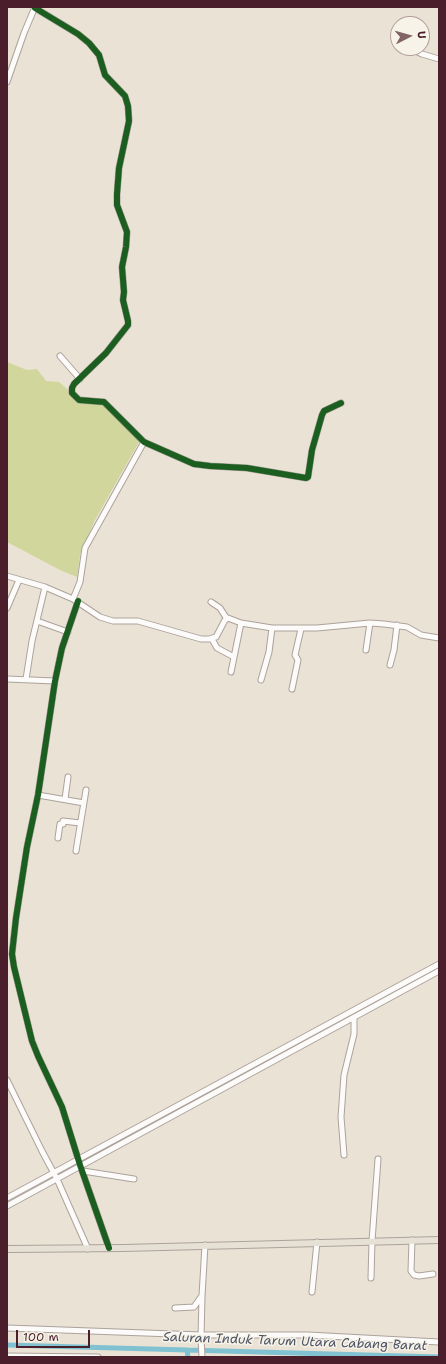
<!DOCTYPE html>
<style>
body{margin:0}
#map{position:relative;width:446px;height:1364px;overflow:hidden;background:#eae2d4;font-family:"Shantell Sans",sans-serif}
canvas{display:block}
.frame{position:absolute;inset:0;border:8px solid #4a1f2b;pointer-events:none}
.north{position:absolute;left:390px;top:16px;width:40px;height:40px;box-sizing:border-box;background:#f7f3e8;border:1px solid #b29e9c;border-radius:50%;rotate:84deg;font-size:11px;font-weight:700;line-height:16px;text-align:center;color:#4a1f2b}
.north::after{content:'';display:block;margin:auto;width:14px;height:18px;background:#826366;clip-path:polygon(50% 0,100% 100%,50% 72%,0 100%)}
.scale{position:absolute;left:16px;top:1330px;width:74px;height:18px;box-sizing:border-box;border:2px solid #4a1f2b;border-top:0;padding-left:5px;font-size:12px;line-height:14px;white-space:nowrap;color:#4a1f2b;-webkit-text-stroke:3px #f7f3e8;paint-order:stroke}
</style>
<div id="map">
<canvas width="446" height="1364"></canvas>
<div class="frame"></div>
<div class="north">U</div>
<div class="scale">100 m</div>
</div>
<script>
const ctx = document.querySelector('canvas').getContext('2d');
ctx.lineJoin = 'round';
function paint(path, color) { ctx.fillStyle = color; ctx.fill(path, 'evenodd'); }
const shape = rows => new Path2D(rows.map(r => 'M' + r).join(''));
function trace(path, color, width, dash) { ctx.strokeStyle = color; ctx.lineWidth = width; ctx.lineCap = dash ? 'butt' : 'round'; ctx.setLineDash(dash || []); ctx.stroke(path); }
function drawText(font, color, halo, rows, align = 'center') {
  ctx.font = font + ' "Shantell Sans",sans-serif'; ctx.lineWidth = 3; ctx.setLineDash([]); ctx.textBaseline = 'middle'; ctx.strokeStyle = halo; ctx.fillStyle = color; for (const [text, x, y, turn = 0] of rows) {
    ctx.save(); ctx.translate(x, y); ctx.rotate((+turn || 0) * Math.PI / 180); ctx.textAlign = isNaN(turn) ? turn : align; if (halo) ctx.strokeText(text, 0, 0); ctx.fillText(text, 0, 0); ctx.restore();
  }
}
paint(shape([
 [7,362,27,370,37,369,46,381,59,382,74,395,104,402,122,420,139,442,95,520,80,554,77,577,60,570,7,542]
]), '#d0d69c');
trace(shape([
 [7,1345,439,1357],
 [187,1350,188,1357]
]), '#80c2d2', 5);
const minor = shape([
 [35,8,78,34,89,43,99,55,105,75,125,96,128,106,129,121,119,168,117,194,117,205,127,232,126,247,122,267,124,292,123,300,128,321,128,325,106,353,74,384,72,388,72,393,79,400,104,402,144,442,194,464,210,466,247,468,306,478,308,477,312,450,322,415,324,411,341,403],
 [409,48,422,54,439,59],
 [7,82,24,33,35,7],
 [60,356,80,379],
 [7,576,45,587,73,599,100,617,113,621,138,621,201,639,209,639,216,637,225,620,228,618,241,623,272,628,317,628,370,623,384,624,407,627,421,635,439,638],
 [73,599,80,582,85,548,144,442],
 [78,601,62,648,55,681,38,795,27,847,16,918,12,954,14,967,32,1041,38,1056,62,1107,80,1165,109,1248],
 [211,602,220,608,227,619],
 [7,608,19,580],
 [37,621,68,632],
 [212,639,217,648,234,657],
 [366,650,370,623],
 [390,665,394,650,397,625],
 [231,672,241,623],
 [7,679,55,681],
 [26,679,32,641,45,587],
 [261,680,269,652,272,628],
 [292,689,298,660,295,655,301,629],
 [38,795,84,803],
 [65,799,68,777],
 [58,838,60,824,63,824,63,821,80,823],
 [76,851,86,790],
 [7,1080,42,1151,57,1179,88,1249],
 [344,1155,341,1117,344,1075,354,1034,354,1017],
 [83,1171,134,1179],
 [7,1198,439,964],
 [7,1206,439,971],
 [412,1240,411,1271,414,1275,419,1276,433,1274],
 [371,1278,372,1241,378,1159],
 [312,1292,317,1242],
 [175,1308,194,1307,201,1297],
 [7,1328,201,1335,308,1335,439,1342],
 [7,1356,98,1357],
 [202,1357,201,1338,202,1296,205,1245]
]);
const major = shape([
 [7,1249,123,1248,439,1240]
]);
trace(minor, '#aca29c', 7);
trace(major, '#aca29c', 8);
trace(minor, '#fcfbf9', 5);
trace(major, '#e7e1d5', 6);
trace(shape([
 [35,8,78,34,89,43,99,55,105,75,125,96,128,106,129,121,119,168,117,194,117,205,127,232,126,247,122,267,124,292,123,300,128,321,128,325,106,353,74,384,72,388,72,393,79,400,104,402,144,442,194,464,210,466,247,468,306,478,308,477,312,450,322,415,324,411,341,403],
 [78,601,62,648,55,681,38,795,27,847,16,918,12,954,14,967,32,1041,38,1056,62,1107,80,1165,109,1248]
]), '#1b5e20', 6);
drawText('italic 13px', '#4d5465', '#f7f3e8', [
 ["Saluran Induk Tarum Utara Cabang Barat",295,1342,2]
]);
</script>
